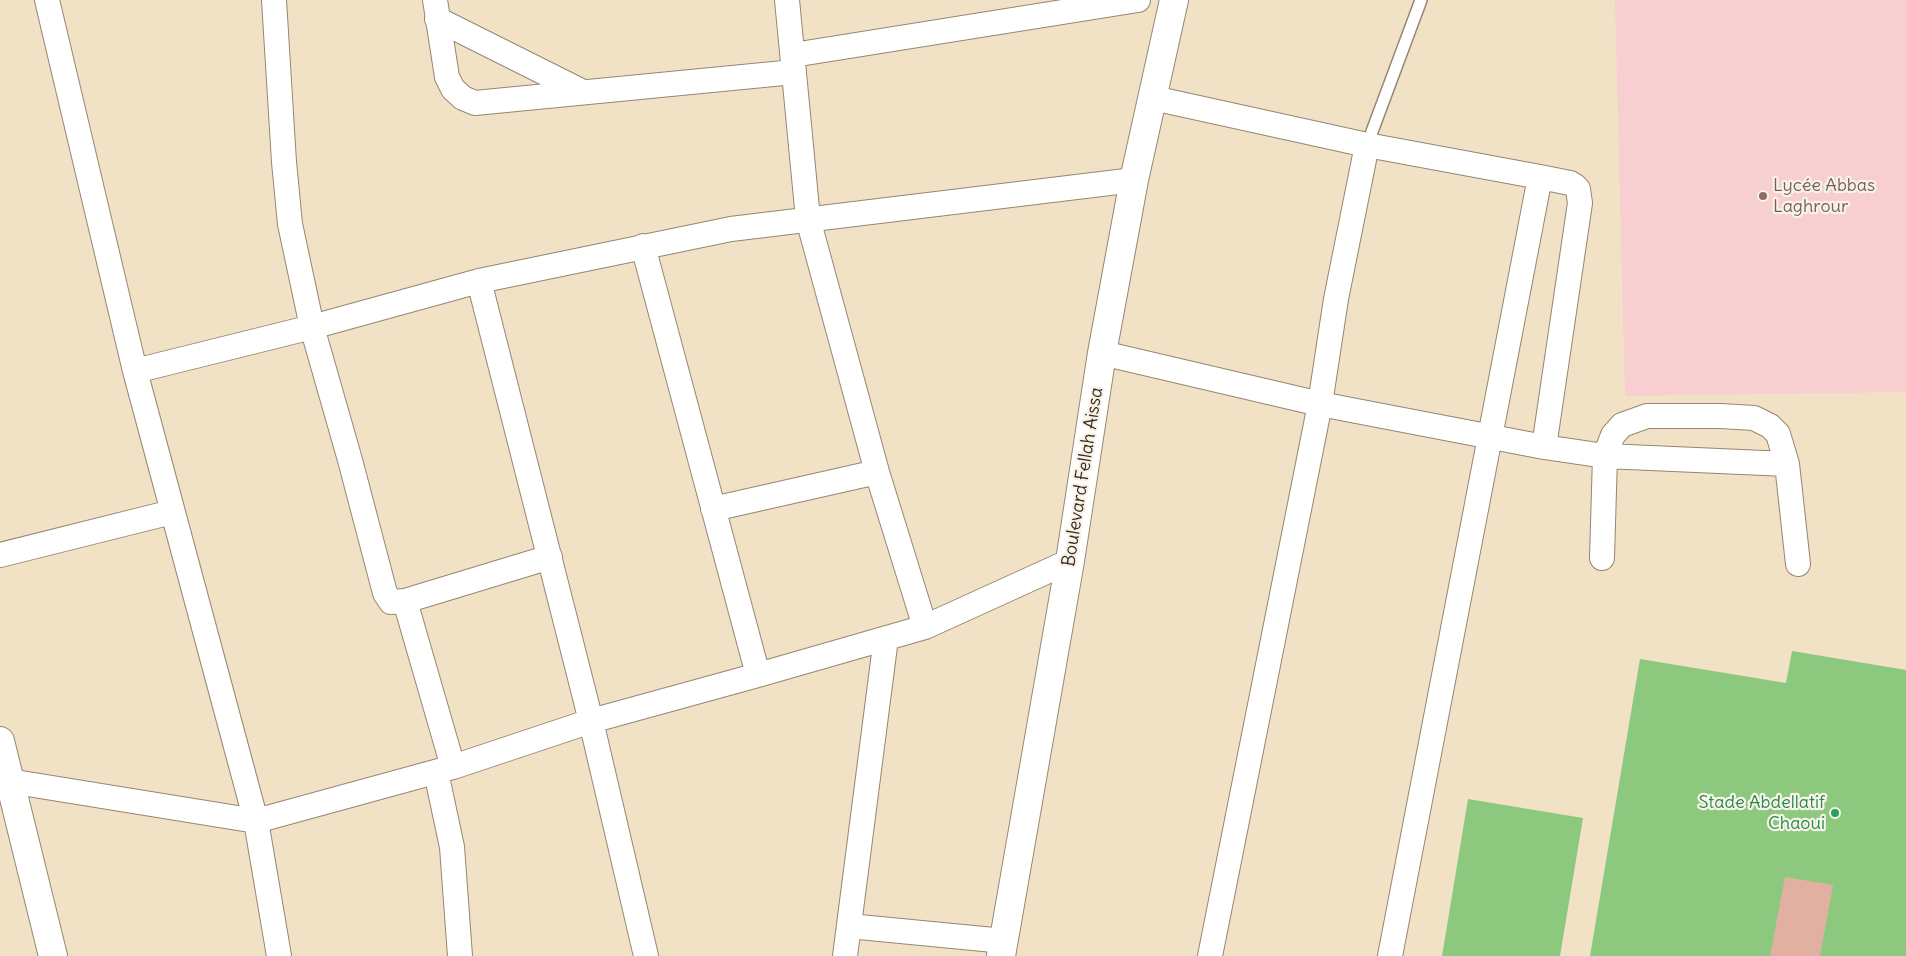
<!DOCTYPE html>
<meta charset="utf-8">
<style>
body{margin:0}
canvas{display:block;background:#f1e2c5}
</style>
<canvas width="1906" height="956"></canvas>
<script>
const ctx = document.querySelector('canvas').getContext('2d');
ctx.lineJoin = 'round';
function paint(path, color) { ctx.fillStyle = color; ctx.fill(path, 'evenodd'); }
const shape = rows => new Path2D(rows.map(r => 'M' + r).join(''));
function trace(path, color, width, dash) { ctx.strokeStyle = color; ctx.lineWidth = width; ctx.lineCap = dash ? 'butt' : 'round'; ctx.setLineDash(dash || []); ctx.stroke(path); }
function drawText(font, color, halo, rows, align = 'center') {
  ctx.font = font + ' Delius,sans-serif'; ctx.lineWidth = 4.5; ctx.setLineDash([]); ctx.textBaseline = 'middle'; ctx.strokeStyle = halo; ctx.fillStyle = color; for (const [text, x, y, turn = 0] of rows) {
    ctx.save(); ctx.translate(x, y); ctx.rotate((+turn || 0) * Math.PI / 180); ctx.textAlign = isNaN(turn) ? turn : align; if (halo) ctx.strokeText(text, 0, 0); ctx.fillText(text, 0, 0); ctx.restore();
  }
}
paint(shape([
 [1615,0,1906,0,1906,392,1625,396]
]), '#f7cfd0');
paint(shape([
 [1792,651,1906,670,1906,956,1590,956,1640,659,1786,683],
 [1468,799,1583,818,1560,956,1442,956]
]), '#8cc97f');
paint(shape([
 [1785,877,1833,885,1820,956,1770,956]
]), '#e2b0a0');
const service = shape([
 [1367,145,1421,0]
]);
const minor = shape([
 [47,0,135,371,256,821,279,956],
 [274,0,284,162,290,224,312,327,350,460,385,593,391,602,405,601,453,767],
 [435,0,447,77,453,89,463,98,475,103,794,72],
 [787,0,808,219,877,472,925,627],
 [437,19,583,92],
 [793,55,1138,0],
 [1153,98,1367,145,1540,177,1390,956],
 [1540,177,1570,183,1575,186,1578,189,1580,203,1544,447],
 [643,246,758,675],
 [479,281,591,721,646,956],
 [1102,353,1320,404,1544,447,1605,456,1787,464],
 [135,371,312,327,479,281,731,229,1134,180],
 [713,509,877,472],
 [0,555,172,512],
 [1602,558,1605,456,1613,435,1622,425,1647,416,1721,416,1754,418,1770,426,1778,434,1787,464,1798,564],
 [405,601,550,557],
 [436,772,452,847,460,956],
 [9,781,256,821,453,767,591,721,758,675,925,627,1070,561],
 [849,926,1004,941],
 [845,956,886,638],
 [1210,956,1320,404,1336,299,1367,145]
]);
const tertiary = shape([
 [1001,956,1070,561,1102,353,1134,180,1174,0]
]);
const secondary = shape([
 [0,741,53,956]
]);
trace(service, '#968672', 14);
trace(minor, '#968672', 26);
trace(tertiary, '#968672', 30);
trace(secondary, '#968672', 30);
trace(service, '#fff', 11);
trace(minor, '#fff', 24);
trace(tertiary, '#fff', 28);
trace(secondary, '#fff', 28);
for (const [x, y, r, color] of [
 [1763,196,5,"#8d6e63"],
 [1835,813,5,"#2e9e5b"]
]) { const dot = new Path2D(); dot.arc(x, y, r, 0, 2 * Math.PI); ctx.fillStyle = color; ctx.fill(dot); trace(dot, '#f7f3e8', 2); }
drawText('18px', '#785e54', '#f7f3e8', [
 ["Lycée Abbas",1773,186],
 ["Laghrour",1773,207]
], 'left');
drawText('18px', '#3b2a1e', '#f7f3e8', [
 ["Boulevard Fellah Aissa",1083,477,-81]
]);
drawText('18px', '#27864d', '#f7f3e8', [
 ["Stade Abdellatif",1825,803],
 ["Chaoui",1825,824]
], 'right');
</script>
